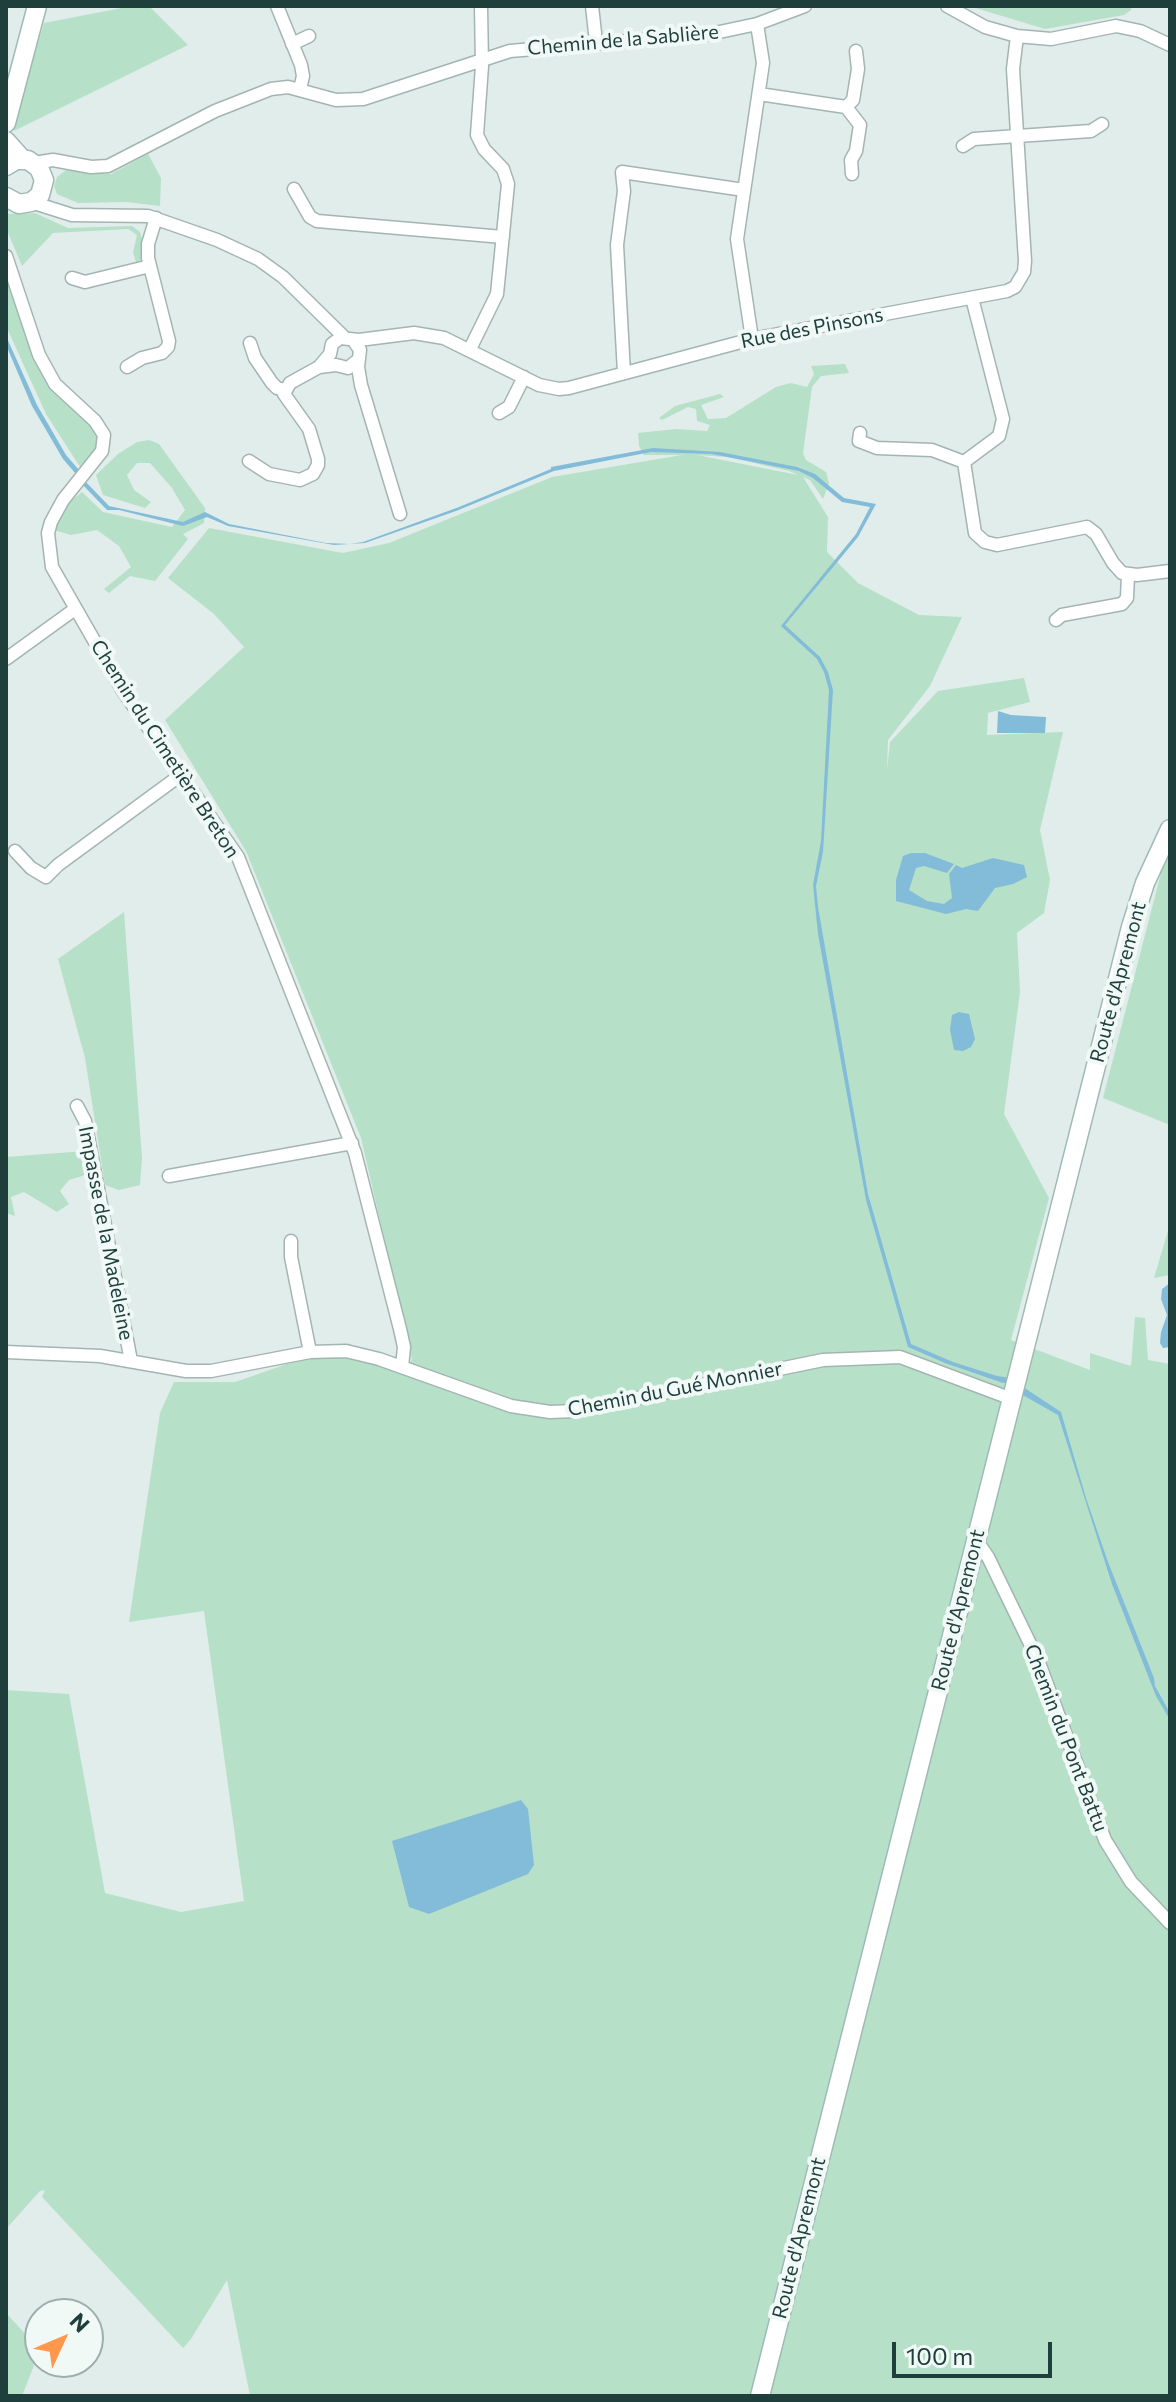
<!DOCTYPE html>
<meta charset="utf-8">
<style>
body{margin:0}
#map{position:relative;width:1176px;height:2402px;overflow:hidden;background:#e1edea;font-family:Commissioner,sans-serif}
canvas{display:block}
.frame{position:absolute;inset:0;border:8px solid #1f3f3c;pointer-events:none}
.north{position:absolute;left:24px;top:2298px;width:80px;height:80px;box-sizing:border-box;background:#f1f9f7;border:2px solid #9dafac;border-radius:50%;rotate:46deg;font-size:22px;font-weight:700;line-height:32px;text-align:center;color:#1f3f3c}
.north::after{content:'';display:block;margin:auto;width:28px;height:36px;background:#ff974d;clip-path:polygon(50% 0,100% 100%,50% 72%,0 100%)}
.scale{position:absolute;left:892px;top:2342px;width:160px;height:36px;box-sizing:border-box;border:4px solid #1f3f3c;border-top:0;padding-left:10px;font-size:24px;line-height:28px;white-space:nowrap;color:#1f3f3c;-webkit-text-stroke:6px #f1f9f7;paint-order:stroke}
</style>
<div id="map">
<canvas width="1176" height="2402"></canvas>
<div class="frame"></div>
<div class="north">N</div>
<div class="scale">100 m</div>
</div>
<script>
const ctx = document.querySelector('canvas').getContext('2d');
ctx.lineJoin = 'round';
function paint(path, color) { ctx.fillStyle = color; ctx.fill(path, 'evenodd'); }
const shape = rows => new Path2D(rows.map(r => 'M' + r).join(''));
function trace(path, color, width, dash) { ctx.strokeStyle = color; ctx.lineWidth = width; ctx.lineCap = dash ? 'butt' : 'round'; ctx.setLineDash(dash || []); ctx.stroke(path); }
function drawText(font, color, halo, rows, align = 'center') {
  ctx.font = font + ' Commissioner,sans-serif'; ctx.lineWidth = 8; ctx.setLineDash([]); ctx.textBaseline = 'middle'; ctx.strokeStyle = halo; ctx.fillStyle = color; for (const [text, x, y, turn = 0] of rows) {
    ctx.save(); ctx.translate(x, y); ctx.rotate((+turn || 0) * Math.PI / 180); ctx.textAlign = isNaN(turn) ? turn : align; if (halo) ctx.strokeText(text, 0, 0); ctx.fillText(text, 0, 0); ctx.restore();
  }
}
paint(shape([
 [132,6,149,6,188,45,14,131,13,125,44,23],
 [969,6,1131,6,1131,10,1124,15,1045,29],
 [148,154,161,178,160,206,127,202,78,203,57,194,54,186,57,177,66,170,111,174],
 [35,213,68,228,132,226,140,232,142,239,142,260,136,262,133,252,137,235,128,229,53,233,22,266,6,228,6,214],
 [6,277,29,346,49,384,100,434,100,446,82,470,46,414,6,326],
 [845,364,849,373,821,376,812,387,803,453,806,460,826,472,829,483,823,499,810,480,803,477,828,517,827,552,858,583,919,615,962,617,930,686,888,740,887,770,890,742,938,691,1024,678,1030,702,988,713,987,735,1063,732,1040,830,1050,880,1044,913,1017,933,1020,992,1004,1114,1049,1198,1011,1340,1090,1370,1090,1353,1131,1366,1135,1317,1145,1318,1148,1360,1170,1364,1170,2396,250,2396,227,2280,191,2339,183,2348,42,2197,45,2190,40,2191,6,2229,6,1690,69,1694,105,1893,181,1912,244,1901,204,1611,129,1622,160,1413,174,1382,235,1382,287,1364,330,1355,383,1367,404,1375,412,1359,361,1138,246,851,165,720,244,647,214,614,168,578,209,528,343,553,389,543,552,477,682,455,644,455,639,446,638,433,676,429,707,431,710,425,697,421,696,409,688,407,662,420,659,418,675,406,720,394,724,397,701,405,708,419,726,418,776,387,791,383,807,387,814,374,811,366],
 [697,455,728,457,789,471,798,475],
 [149,440,159,444,205,508,204,523,183,534,188,539,155,581,130,576,109,593,104,589,131,567,119,546,97,530,71,535,54,530,67,504,82,492,103,512,172,527,185,510,172,488,150,463,137,463,127,475,134,490,151,502,145,508,103,495,96,475,118,454,137,442],
 [1170,846,1170,1125,1103,1098,1162,869],
 [124,912,142,1158,140,1185,119,1190,105,1185,85,1058,58,959],
 [85,1151,89,1174,69,1180,60,1191,69,1204,57,1212,24,1192,11,1197,15,1216,6,1213,6,1157],
 [1170,1224,1170,1275,1154,1278],
 [6,2313,40,2350,22,2396,6,2396]
]), '#b7e0c9');
paint(shape([
 [6,336,37,405,66,455,79,470,76,474,63,459,32,406,6,345],
 [653,448,720,452,797,467,815,474,844,498,876,504,858,537,785,625,820,657,828,672,833,690,823,852,816,886,818,907,868,1194,911,1344,953,1362,997,1376,1011,1378,1009,1382,1003,1383,945,1363,908,1347,866,1200,818,934,813,885,821,841,829,690,824,672,817,659,781,626,856,534,870,507,842,502,813,478,799,471,712,454,651,452,554,471,456,511,365,543,334,545,228,526,207,517,183,526,119,510,107,510,80,482,83,479,109,506,183,522,205,512,229,524,326,543,350,544,363,542,459,507,551,469,551,467],
 [998,711,1011,715,1046,717,1045,733,997,733],
 [911,853,925,853,954,864,947,873,924,866,916,868,909,890,927,901,944,904,952,898,949,874,956,865,962,868,993,858,1024,865,1027,877,1013,884,995,888,978,911,966,909,946,914,896,901,896,880,903,856],
 [959,1012,969,1014,975,1039,971,1047,963,1051,954,1050,950,1030,952,1015],
 [1170,1283,1170,1347,1163,1348,1160,1343,1161,1332,1167,1315,1161,1299,1162,1289],
 [1023,1387,1061,1412,1086,1498,1108,1562,1154,1678,1155,1686,1170,1713,1170,1720,1156,1696,1112,1584,1058,1415,1021,1394],
 [521,1800,528,1809,534,1865,528,1874,429,1914,409,1907,392,1841]
]), '#83bcd8');
const street = shape([
 [277,6,301,65,303,76,300,89],
 [592,6,596,42],
 [947,6,985,27,1017,36,1051,39,1116,26,1140,31,1170,45],
 [292,44,309,36],
 [759,94,846,107,860,125,856,151,851,160,852,174],
 [846,107,853,100,858,69,856,51],
 [963,146,974,139,1091,131,1102,124],
 [34,163,53,160,91,167,108,166,215,111,271,89,288,87,336,100,363,99,510,51,710,34,757,24,805,6],
 [294,189,310,217,317,221,503,237],
 [31,202,72,215,148,216,217,240,258,259,283,277,344,337],
 [6,256,39,355,55,384,95,421,104,435,102,451,63,500,51,522,48,533,52,567,123,691,238,857,355,1153,400,1329,404,1347,402,1367],
 [72,278,85,282,150,266],
 [972,298,1003,419,999,436,964,462,975,533,985,542,997,545,1087,527,1096,534,1113,563,1122,573,1137,575,1170,571],
 [752,339,737,239,763,63,757,24],
 [353,340,360,350,358,367,361,385,400,514],
 [250,343,255,358,272,383,277,388,285,390],
 [470,349,497,294,508,184,503,169,484,149,477,135,482,66,481,6],
 [127,367,142,358,162,353,168,347,169,341,148,258,148,244,156,218],
 [319,367,336,365,348,368,358,360],
 [624,373,617,245,624,191,622,172,744,190],
 [499,413,509,407,524,377],
 [860,433,859,441,877,448,932,450,964,462],
 [249,461,269,474,300,480,313,474,318,465,318,459,309,429,284,394,290,383,319,367,330,354,332,344,340,338,359,340,414,333,444,338,539,385,559,389,569,388,752,339,1007,291,1015,287,1024,272,1025,261,1013,69,1017,36],
 [1056,620,1062,615,1122,604,1127,598,1128,575],
 [6,659,75,609],
 [15,851,31,868,46,877,58,865,182,774],
 [77,1106,85,1121,131,1361],
 [169,1176,352,1143],
 [291,1241,291,1257,310,1352],
 [6,1352,100,1356,186,1371,211,1371,310,1352,346,1351,379,1359,511,1406,550,1412,575,1411,823,1360,900,1357,1012,1399],
 [975,1544,981,1547,988,1557,1038,1660,1105,1840,1131,1882,1170,1923]
]);
const secondary = shape([
 [6,123,37,6],
 [6,141,22,159],
 [6,166,16,160,28,160,39,168,44,180,40,195,31,202,19,204,6,197],
 [760,2396,1131,927,1145,883,1170,829]
]);
trace(street, '#a3b5b2', 15);
trace(secondary, '#9ebab5', 21);
trace(street, '#fff', 12);
trace(secondary, '#fff', 18);
drawText('20px', '#1f3f3c', '#f1f9f7', [
 ["Chemin de la Sablière",623,40,-5],
 ["Rue des Pinsons",812,328,-11],
 ["Chemin du Cimetière Breton",165,749,57],
 ["Route d'Apremont",1118,982,-75],
 ["Impasse de la Madeleine",106,1233,79],
 ["Chemin du Gué Monnier",675,1389,-11],
 ["Route d'Apremont",958,1610,-76],
 ["Chemin du Pont Battu",1066,1738,69],
 ["Route d'Apremont",799,2238,-76]
]);
</script>
